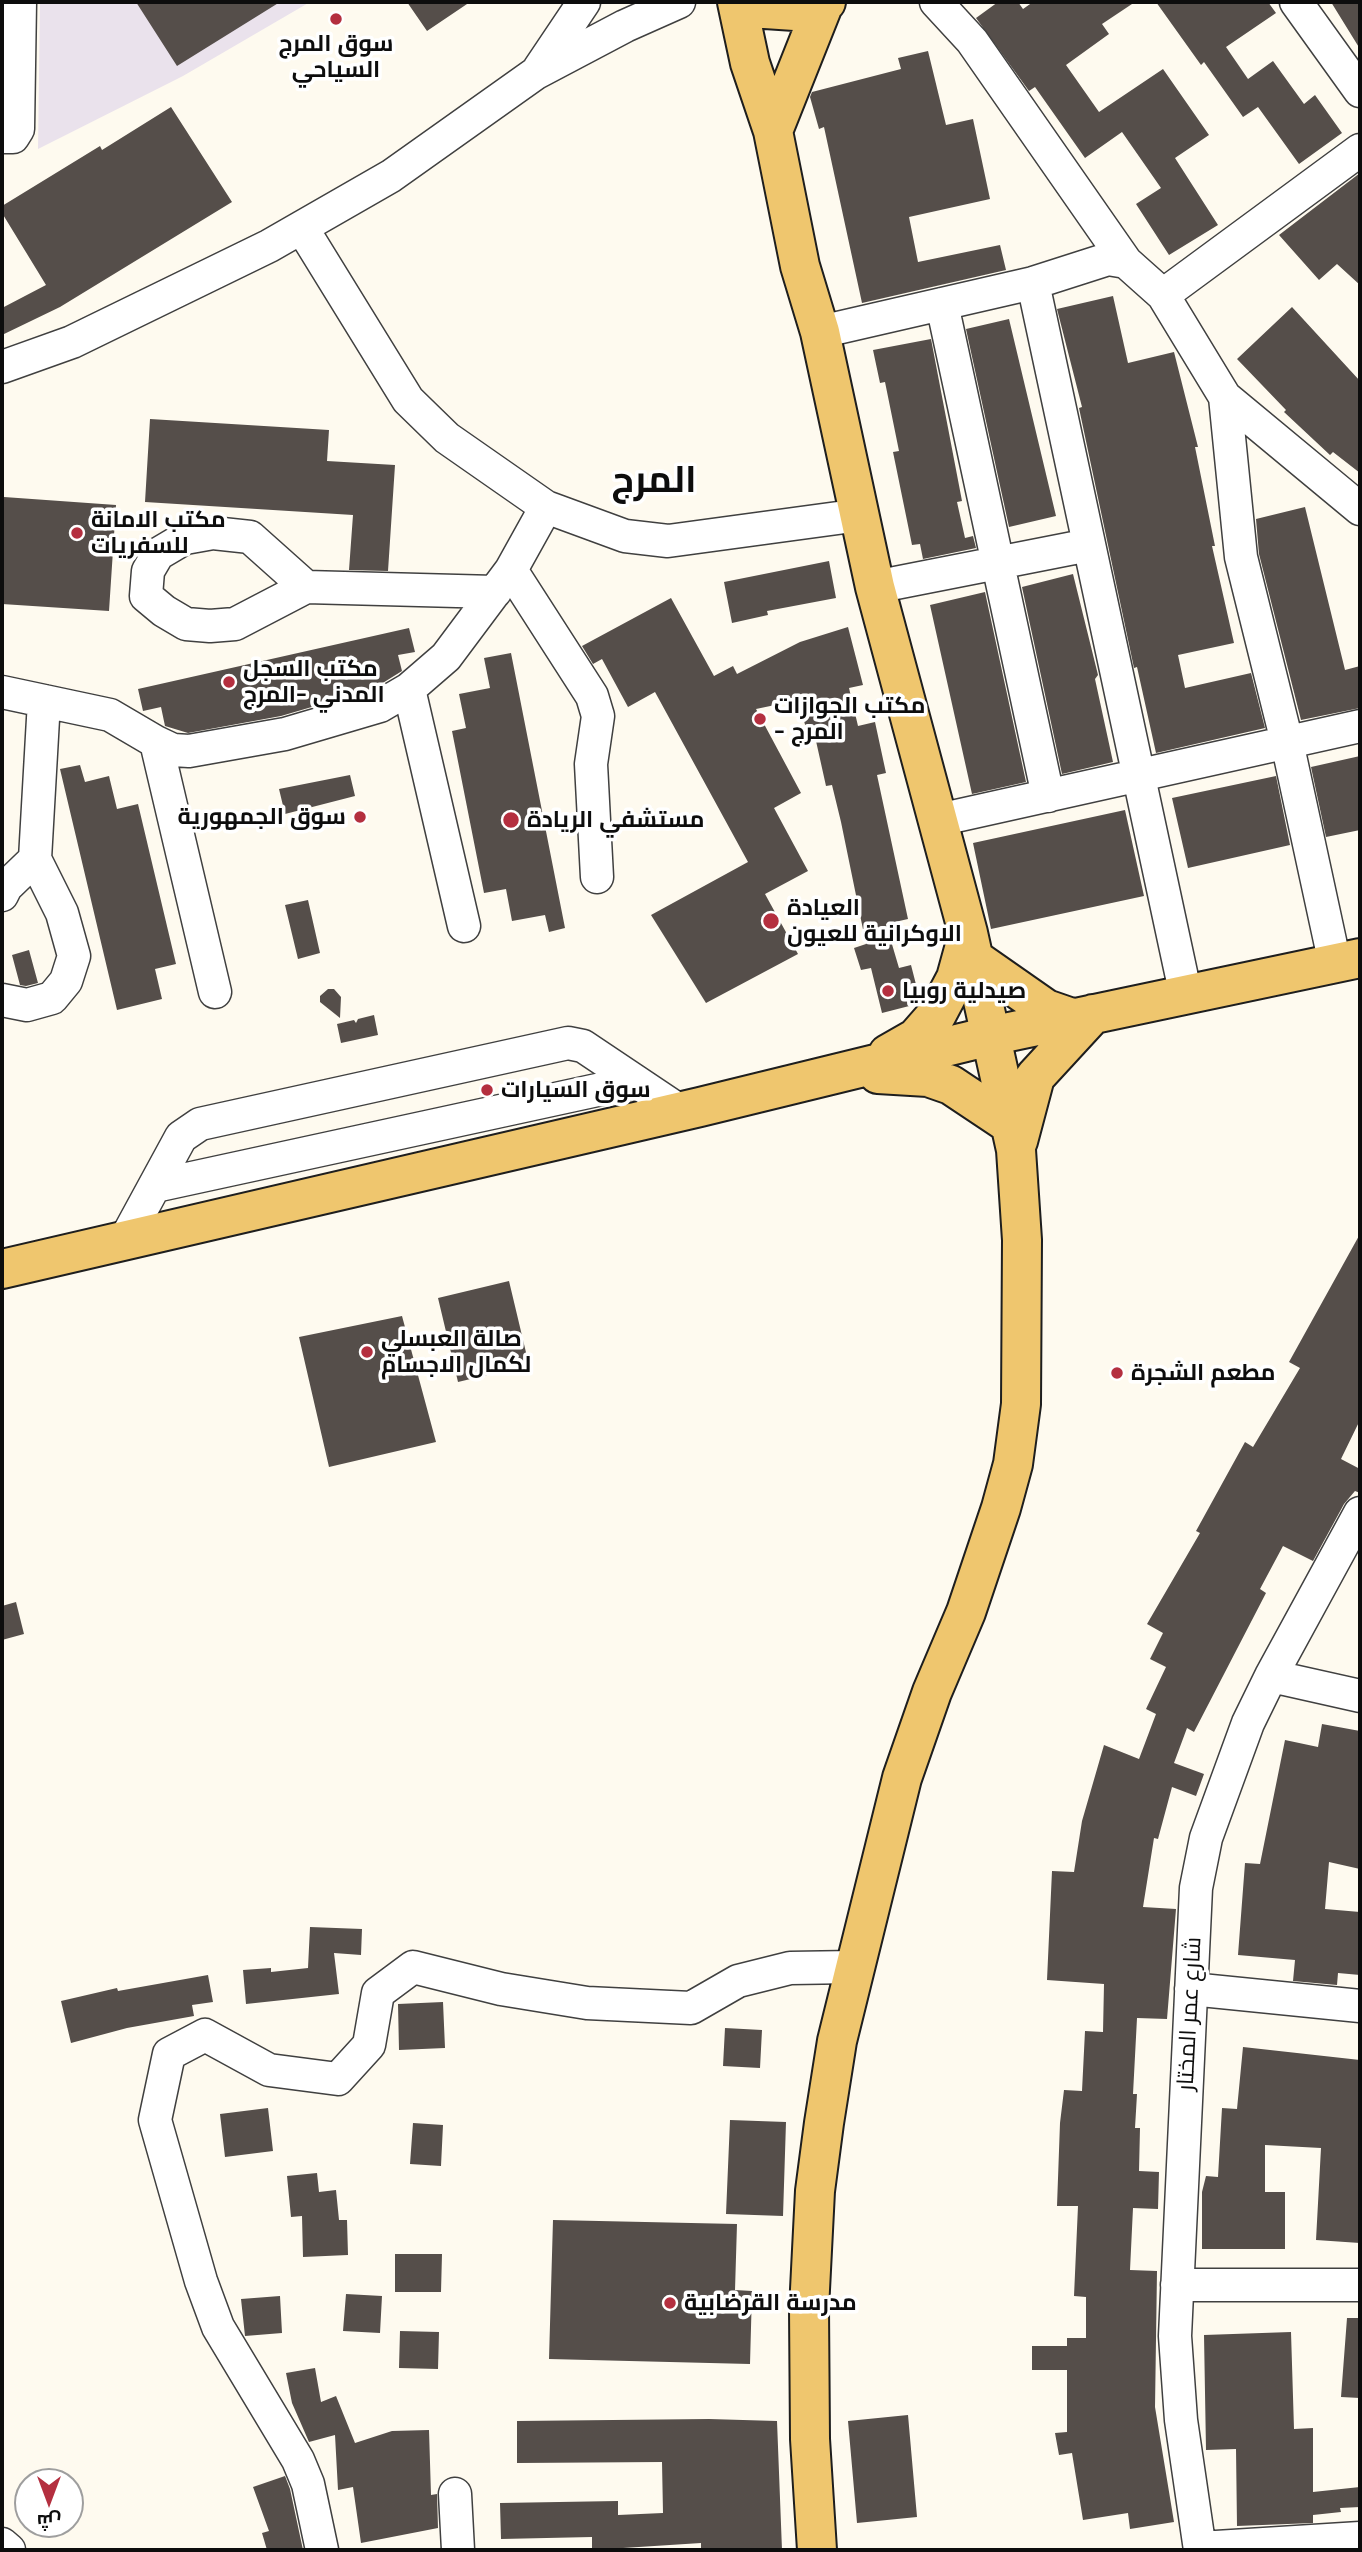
<!DOCTYPE html>
<meta charset="utf-8">
<style>
body{margin:0}
#map{position:relative;width:1362px;height:2552px;overflow:hidden;background:#fefaef;font-family:Lora,Cairo,serif}
canvas{display:block}
.frame{position:absolute;inset:0;border:4px solid #0d0d0d;pointer-events:none}
.north{position:absolute;left:14px;top:2468px;width:70px;height:70px;box-sizing:border-box;background:#fff;border:2px solid #9e9e9e;border-radius:50%;rotate:180deg;font-size:19px;font-weight:700;line-height:28px;text-align:center;color:#0d0d0d}
.north::after{content:'';display:block;margin:auto;width:24px;height:32px;background:#b42f3f;clip-path:polygon(50% 0,100% 100%,50% 72%,0 100%)}
</style>
<div id="map">
<canvas width="1362" height="2552"></canvas>
<div class="frame"></div>
<div class="north">ش</div>
</div>
<script>
const ctx = document.querySelector('canvas').getContext('2d');
ctx.lineJoin = 'round';
function paint(path, color) { ctx.fillStyle = color; ctx.fill(path, 'evenodd'); }
const shape = rows => new Path2D(rows.map(r => 'M' + r).join(''));
function trace(path, color, width, dash) { ctx.strokeStyle = color; ctx.lineWidth = width; ctx.lineCap = dash ? 'butt' : 'round'; ctx.setLineDash(dash || []); ctx.stroke(path); }
function drawText(font, color, halo, rows, align = 'center') {
  ctx.font = font + ' Lora,Cairo,serif'; ctx.lineWidth = 7; ctx.setLineDash([]); ctx.textBaseline = 'middle'; ctx.strokeStyle = halo; ctx.fillStyle = color; for (const [text, x, y, turn = 0] of rows) {
    ctx.save(); ctx.translate(x, y); ctx.rotate((+turn || 0) * Math.PI / 180); ctx.textAlign = isNaN(turn) ? turn : align; if (halo) ctx.strokeText(text, 0, 0); ctx.fillText(text, 0, 0); ctx.restore();
  }
}
paint(shape([
 [40,2,310,2,183,76,38,149]
]), '#eae2ec');
paint(shape([
 [136,2,280,2,177,66],
 [407,2,470,2,427,31],
 [998,2,1018,2,1023,9,1033,2,1135,2,1102,24,1109,34,1066,65,1099,112,1163,69,1209,135,1175,158,1218,225,1169,255,1136,204,1161,188,1122,132,1085,158,1035,87,1029,91,976,18],
 [1156,2,1268,2,1276,13,1226,47,1248,79,1273,61,1304,104,1315,95,1342,133,1299,164,1258,107,1243,117,1204,62,1201,65],
 [1331,2,1360,2,1360,49],
 [928,51,946,125,973,119,990,199,909,217,918,262,1000,245,1006,270,862,303,824,127,819,129,810,97,812,92,901,69,898,58],
 [171,107,232,202,60,307,2,335,2,308,46,285,2,213,2,206,100,146,102,150],
 [1360,173,1360,285,1337,264,1319,280,1279,235],
 [1113,296,1128,363,1174,352,1198,447,1195,447,1215,546,1212,546,1234,643,1178,655,1185,688,1251,673,1265,728,1156,753,1137,667,1134,668,1079,408,1082,407,1057,309],
 [1292,307,1360,381,1360,473,1333,452,1330,455,1284,412,1286,410,1237,359],
 [1009,319,1056,516,1009,527,966,329],
 [931,339,962,501,957,502,965,538,973,536,976,548,923,559,920,544,912,545,893,452,899,451,885,382,880,383,873,350],
 [150,419,329,430,327,461,395,465,388,571,349,570,353,515,145,502],
 [4,497,116,505,109,611,2,604],
 [1305,507,1345,670,1360,666,1360,708,1301,720,1259,554,1256,519],
 [829,561,836,598,767,611,768,615,732,623,724,582],
 [1073,574,1098,675,1095,679,1113,762,1062,774,1022,587],
 [985,592,1026,782,972,794,930,605],
 [671,598,714,676,733,666,737,674,800,642,848,627,863,685,849,688,858,726,875,722,886,773,877,775,908,919,886,924,899,968,911,965,920,1000,917,1004,882,1013,871,968,861,970,854,948,866,944,841,822,832,785,826,786,814,732,807,733,799,700,756,709,801,793,774,808,808,871,765,894,798,954,706,1003,651,915,748,862,655,692,628,707,602,659,593,664,582,646],
 [409,628,415,652,398,655,402,671,373,689,281,716,188,733,165,726,161,707,143,711,138,689],
 [511,653,565,928,549,932,545,915,512,921,506,889,484,893,452,731,466,728,459,694,490,688,484,658],
 [1360,756,1360,830,1326,837,1311,767],
 [80,765,85,782,109,776,117,809,138,804,176,964,155,969,162,999,117,1010,60,769],
 [350,775,355,796,285,814,279,789],
 [1276,776,1290,845,1188,868,1172,798],
 [1125,810,1144,896,991,929,973,843],
 [308,900,320,953,298,959,285,905],
 [29,950,38,983,26,986,20,985,12,955],
 [328,989,334,989,341,997,340,1018,320,1002,320,996],
 [374,1015,378,1035,341,1043,337,1024,354,1020,356,1023,358,1019],
 [1360,1234,1360,1420,1341,1459,1360,1469,1360,1493,1355,1491,1344,1504,1313,1561,1283,1546,1260,1589,1266,1593,1194,1732,1187,1728,1174,1763,1204,1774,1196,1796,1172,1787,1158,1839,1154,1838,1143,1907,1176,1909,1167,2019,1137,2018,1133,2094,1137,2094,1135,2128,1140,2128,1139,2171,1159,2172,1158,2209,1133,2208,1130,2270,1157,2271,1155,2407,1174,2522,1130,2529,1128,2513,1083,2520,1072,2453,1059,2455,1055,2433,1067,2432,1067,2370,1032,2370,1032,2346,1067,2346,1067,2338,1086,2338,1086,2297,1074,2296,1078,2206,1057,2206,1060,2123,1064,2090,1082,2091,1085,2031,1103,2032,1104,1984,1047,1980,1052,1871,1074,1872,1082,1821,1104,1745,1139,1759,1156,1714,1146,1709,1166,1667,1150,1659,1163,1633,1147,1624,1200,1533,1196,1531,1245,1442,1253,1447,1300,1368,1289,1362],
 [509,1281,529,1365,458,1382,438,1298],
 [402,1316,436,1442,329,1467,299,1337],
 [16,1602,24,1634,2,1640,2,1606],
 [1322,1724,1360,1731,1360,1869,1329,1862,1325,1909,1360,1912,1360,1975,1338,1973,1337,1985,1293,1981,1295,1960,1238,1955,1245,1863,1260,1864,1285,1740,1318,1747],
 [310,1927,362,1929,361,1955,334,1953,339,1994,246,2004,243,1970,271,1968,271,1972,308,1968],
 [208,1975,213,2002,192,2005,194,2016,127,2028,71,2043,61,2001,117,1988,118,1991],
 [443,2002,445,2048,399,2050,398,2004],
 [725,2028,762,2030,760,2068,723,2066],
 [1243,2047,1360,2060,1360,2243,1316,2240,1321,2148,1265,2145,1265,2192,1285,2192,1285,2249,1202,2249,1202,2192,1206,2176,1218,2177,1222,2108,1237,2109],
 [268,2108,273,2151,225,2157,220,2114],
 [730,2120,786,2122,783,2216,726,2214],
 [413,2123,443,2125,441,2166,410,2164],
 [317,2173,319,2192,336,2190,339,2220,347,2220,348,2255,303,2257,302,2216,291,2217,287,2176],
 [553,2220,737,2224,735,2290,752,2291,750,2364,549,2359],
 [395,2254,442,2254,441,2292,395,2292],
 [346,2294,382,2296,380,2333,343,2331],
 [280,2296,282,2333,245,2336,241,2299],
 [1347,2318,1360,2318,1360,2398,1341,2397],
 [400,2331,439,2332,438,2369,399,2368],
 [1291,2332,1294,2429,1313,2428,1313,2492,1360,2487,1360,2507,1340,2508,1341,2512,1313,2515,1313,2523,1237,2526,1236,2449,1206,2450,1204,2335],
 [315,2368,321,2402,336,2396,355,2443,392,2431,429,2430,431,2495,437,2494,438,2528,361,2543,353,2487,338,2490,335,2435,309,2442,292,2403,286,2373],
 [908,2415,917,2517,857,2523,848,2421],
 [709,2419,777,2421,782,2550,701,2550,701,2543,592,2550,592,2537,501,2539,500,2503,618,2501,618,2515,663,2513,662,2462,517,2463,517,2421],
 [285,2476,290,2489,303,2550,267,2550,262,2533,269,2531,253,2487]
]), '#554e4a');
const minor = shape([
 [936,2,972,41,1126,262,1163,295,1225,397,1360,509],
 [1296,2,1360,91],
 [539,69,584,2],
 [2,137,13,137,18,129,20,2],
 [302,228,408,400,447,438,546,507,625,536,668,541,860,515],
 [1033,283,1186,996],
 [1163,295,1360,150],
 [942,304,1048,796],
 [820,332,1033,283,1108,259,1126,262],
 [2,367,72,342,269,246,391,176,536,73,625,26,679,2],
 [1225,397,1241,557,1287,742,1335,964],
 [511,570,592,696,598,716,591,764,597,877],
 [306,587,250,537,213,533,185,538,158,554,148,571,146,596,164,611,186,624,210,626,235,624,306,587,495,592],
 [875,587,1089,545],
 [409,689,464,926],
 [2,692,110,715,156,742,173,750,189,751,285,734,380,706,409,689,446,657,511,570,546,507],
 [156,742,215,992],
 [938,820,1360,726],
 [2,895,6,887,35,859],
 [2,1000,27,1005,52,998,66,981,74,956,62,913,35,859,44,701],
 [155,1186,634,1082],
 [125,1240,181,1137,200,1124,568,1043,583,1046,680,1111],
 [1271,1676,1360,1696],
 [1191,1989,1360,2006],
 [1177,2285,1360,2285],
 [455,2494,458,2550],
 [2,2544,9,2550],
 [1200,2548,1360,2538],
 [322,2550,308,2484,298,2460,218,2327,201,2281,155,2120,169,2054,205,2035,269,2070,338,2079,369,2045,378,1993,413,1967,501,1989,587,2003,691,2008,738,1981,790,1968,854,1967],
 [1200,2550,1181,2420,1175,2336,1196,1888,1206,1838,1248,1723,1271,1676,1360,1513]
]);
const major = shape([
 [737,2,750,63,773,131,800,266,820,332,875,587,968,933,1016,1150,1022,1240,1021,1404,1013,1464,1001,1508,966,1612,932,1692,902,1778,837,2041,824,2123,815,2191,809,2309,810,2439,817,2550],
 [742,2,765,9,795,11,826,2],
 [773,131,824,3],
 [973,958,1046,1009,1072,1018],
 [888,1054,916,1038,937,1014,956,978,967,938],
 [878,1074,928,1077,951,1085,1011,1125],
 [1018,1141,1035,1077,1093,1014],
 [2,1269,700,1107,990,1036,1360,958]
]);
trace(minor, '#404040', 35);
trace(major, '#1e1e1e', 42);
trace(minor, '#fff', 32);
trace(major, '#efc66e', 38);
for (const [x, y, r, color] of [
 [336,19,7,"#b42f3f"],
 [77,533,7,"#b42f3f"],
 [229,682,7,"#b42f3f"],
 [760,719,7,"#b42f3f"],
 [360,817,7,"#b42f3f"],
 [511,820,9,"#b42f3f"],
 [771,921,9,"#b42f3f"],
 [888,991,7,"#b42f3f"],
 [487,1090,7,"#b42f3f"],
 [367,1352,7,"#b42f3f"],
 [1117,1373,7,"#b42f3f"],
 [670,2303,7,"#b42f3f"]
]) { const dot = new Path2D(); dot.arc(x, y, r, 0, 2 * Math.PI); ctx.fillStyle = color; ctx.fill(dot); trace(dot, '#fff', 2.5); }
drawText('bold 23px', '#0d0d0d', '#fff', [
 ["سوق المرج",336,44,"center"],
 ["السياحي",336,70,"center"],
 ["مكتب الامانة",91,520],
 ["للسفريات",91,546],
 ["مكتب السجل",243,669],
 ["المدني -المرج",243,695],
 ["مكتب الجوازات",774,706],
 ["- المرج",774,732],
 ["سوق الجمهورية",346,817,"right"],
 ["مستشفي الريادة",527,820],
 ["العيادة",787,908],
 ["الاوكرانية للعيون",787,934],
 ["صيدلية روبيا",902,991],
 ["سوق السيارات",501,1090],
 ["صالة العبسلي",381,1339],
 ["لكمال الاجسام",381,1365],
 ["مطعم الشجرة",1131,1373],
 ["مدرسة القرضابية",684,2303]
], 'left');
drawText('23px', '#0d0d0d', '#fff', [
 ["شارع عمر المختار",1190,2014,-87]
]);
drawText('bold 37px', '#0d0d0d', '#fff', [
 ["المرج",654,481]
]);
</script>
